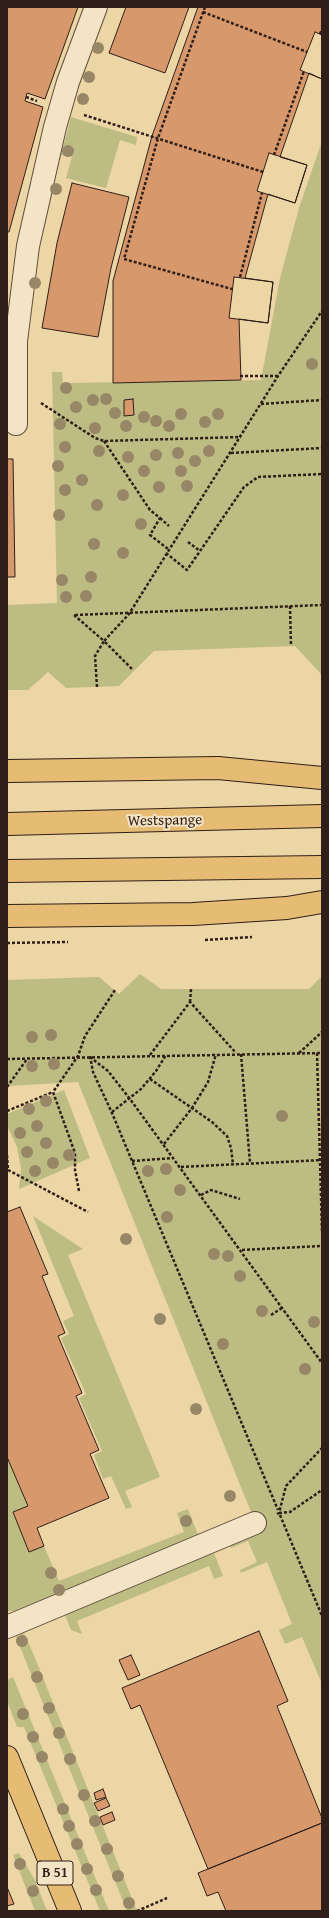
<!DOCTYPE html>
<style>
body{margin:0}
#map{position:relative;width:329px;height:1918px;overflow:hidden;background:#ecd6a6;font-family:"Gentium Book Plus",serif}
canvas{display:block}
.frame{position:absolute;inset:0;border:8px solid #2f1f18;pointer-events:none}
</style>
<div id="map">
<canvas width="329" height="1918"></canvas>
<div class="frame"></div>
</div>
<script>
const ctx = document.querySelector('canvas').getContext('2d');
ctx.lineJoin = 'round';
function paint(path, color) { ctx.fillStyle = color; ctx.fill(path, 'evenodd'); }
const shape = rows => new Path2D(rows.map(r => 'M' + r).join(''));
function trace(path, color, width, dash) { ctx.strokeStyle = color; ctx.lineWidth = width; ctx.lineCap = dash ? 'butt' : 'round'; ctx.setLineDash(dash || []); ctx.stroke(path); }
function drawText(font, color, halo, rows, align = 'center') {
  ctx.font = font + ' "Gentium Book Plus",serif'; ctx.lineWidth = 4; ctx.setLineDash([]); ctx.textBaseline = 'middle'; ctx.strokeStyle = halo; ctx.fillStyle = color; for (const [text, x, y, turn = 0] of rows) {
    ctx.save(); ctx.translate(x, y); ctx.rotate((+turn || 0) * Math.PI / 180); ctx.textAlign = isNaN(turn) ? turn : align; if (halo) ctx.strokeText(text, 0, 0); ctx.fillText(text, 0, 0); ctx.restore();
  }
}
paint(shape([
 [71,117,137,137,136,145,120,140,106,188,66,178,72,157,61,155],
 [322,141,322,675,295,646,154,651,119,686,66,688,48,672,28,690,7,690,7,605,57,603,52,372,62,372,63,383,261,380,280,278,299,208],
 [140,974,161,989,309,989,322,976,322,1684,302,1637,285,1644,279,1630,292,1624,267,1562,241,1573,240,1570,257,1562,248,1541,231,1548,230,1546,259,1532,78,1082,7,1086,7,980,99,977,119,994],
 [64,1090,90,1158,19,1189,21,1168,17,1147,7,1126,7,1114],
 [33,1216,83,1249,68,1255,160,1477,125,1491,132,1507,126,1509,111,1476,103,1479,94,1455,102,1451,79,1398,86,1394,61,1338,69,1334,63,1321,74,1316],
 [7,1457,28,1506,13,1512,29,1551,44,1546,59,1581,184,1532,177,1513,188,1509,199,1537,15,1611,7,1611],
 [214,1553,223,1576,214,1579,209,1566,77,1621,82,1634,71,1630,65,1615],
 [24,1633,33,1653,137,1911,127,1911,16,1637],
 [13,1677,109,1911,100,1911,24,1727,17,1727,7,1701,7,1680],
 [19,1853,35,1880,47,1911,35,1911,13,1855]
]), '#bdbc83');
const building = shape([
 [7,7,78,7,45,99,27,93,25,101,43,107,9,232,7,232,7,7],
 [126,7,189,7,165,73,109,53,126,7],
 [198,7,322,7,322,79,309,73,280,157,307,165,295,203,268,194,245,278,273,282,268,323,239,319,241,380,113,383,113,281,152,136,198,7],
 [315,32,322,35,322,79,300,70,315,32],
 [269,153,307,165,295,203,257,191,269,153],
 [72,183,129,197,111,268,98,337,42,328,57,243,72,183],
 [234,277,273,282,268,323,229,318,234,277],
 [133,399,134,415,124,416,124,400,133,399],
 [7,459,13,459,15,577,7,577,7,459],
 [20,1207,48,1274,42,1276,65,1333,58,1336,82,1393,76,1396,99,1450,90,1454,109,1498,37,1528,44,1546,29,1552,13,1512,28,1506,7,1457,7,1212,20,1207],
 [259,1631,288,1701,277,1706,322,1818,322,1823,208,1869,140,1705,131,1709,122,1688,259,1631],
 [131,1655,140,1675,128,1680,119,1660,131,1655],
 [103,1789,106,1797,96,1800,94,1793,103,1789],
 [106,1798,110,1806,98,1811,94,1803,106,1798],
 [112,1812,115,1820,103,1825,100,1817,112,1812],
 [322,1823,322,1911,226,1911,218,1892,207,1896,198,1873,322,1823],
 [7,1887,14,1904,7,1906,7,1887]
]);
paint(building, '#d7996c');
trace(building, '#2f1f18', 1);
const minor = shape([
 [16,424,16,341,28,246,55,127,68,82,96,7],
 [7,1627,255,1523]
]);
const major = shape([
 [7,771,218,768,322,778],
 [7,824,322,816],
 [7,871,322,867],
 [7,916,193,914,287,908,322,902],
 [7,1757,70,1911]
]);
trace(minor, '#5e4d3c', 24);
trace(major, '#2f1f18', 24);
trace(shape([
 [205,7,158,138,124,259,232,289],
 [203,12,307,52],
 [320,34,322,29],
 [26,97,37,101],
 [84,115,263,172],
 [274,155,304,71],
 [240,277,262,193],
 [240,376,278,376],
 [41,403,95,438,104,441,241,437],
 [261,404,322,400],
 [104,441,150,510,160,518,150,535,168,549],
 [231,453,322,448],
 [160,518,169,526],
 [188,542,200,551],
 [166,553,187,570,244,487,258,477,322,474],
 [290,606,291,646],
 [74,615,104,641,129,614,278,376,322,311],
 [75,615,322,605],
 [97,687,95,656,104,641,133,670],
 [205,940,252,937],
 [7,943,68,942],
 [190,1002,191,989],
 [299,1053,322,1032],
 [317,1053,322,1233],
 [241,1054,250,1163],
 [150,1055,190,1002,236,1053],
 [90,1056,93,1072,112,1113,278,1510],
 [90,1057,108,1071,130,1099,322,1363],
 [7,1059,322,1053],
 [150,1079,212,1122,227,1136,231,1148,233,1164],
 [7,1087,27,1059],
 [7,1111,53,1092],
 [112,1112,141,1089,156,1071,166,1055],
 [164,1144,192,1108,208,1082,216,1054],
 [7,1155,8,1170,88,1212],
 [132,1161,174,1158],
 [181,1167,322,1160],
 [79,1191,75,1170,75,1153,53,1092,78,1056,85,1036,115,990],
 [201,1195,211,1190,240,1199],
 [242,1250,322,1246],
 [271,1315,282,1308],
 [279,1513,290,1512,322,1490],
 [277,1514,279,1513,286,1486,322,1448],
 [280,1515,322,1616],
 [137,1911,167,1898]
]), '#2f1f18', 2.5, [3, 2]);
trace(minor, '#f3e4c5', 22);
trace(major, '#e6bb73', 22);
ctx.fillStyle = '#978767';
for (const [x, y] of [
 [98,48],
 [89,77],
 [83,99],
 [68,151],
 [56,189],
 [35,283],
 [312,364],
 [66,388],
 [106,399],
 [93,400],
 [76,407],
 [115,413],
 [181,414],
 [218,414],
 [144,417],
 [156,421],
 [205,422],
 [60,424],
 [126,426],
 [169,426],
 [95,428],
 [65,447],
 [99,451],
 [209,451],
 [178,453],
 [156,455],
 [128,457],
 [195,461],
 [58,466],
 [144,471],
 [181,471],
 [82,480],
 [187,486],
 [159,487],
 [65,490],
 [123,495],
 [97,505],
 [59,515],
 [141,524],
 [94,544],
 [123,553],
 [91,577],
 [62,580],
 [86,596],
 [66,597],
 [51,1035],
 [32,1037],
 [54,1064],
 [32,1066],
 [46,1101],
 [29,1109],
 [282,1116],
 [37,1126],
 [20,1133],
 [46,1143],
 [27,1152],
 [69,1155],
 [53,1163],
 [166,1169],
 [35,1171],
 [148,1171],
 [180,1190],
 [167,1217],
 [126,1239],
 [214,1254],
 [228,1256],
 [240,1276],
 [262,1311],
 [160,1319],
 [314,1322],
 [223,1344],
 [305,1369],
 [196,1409],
 [230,1496],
 [186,1521],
 [51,1573],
 [59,1590],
 [22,1641],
 [37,1677],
 [49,1708],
 [23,1714],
 [59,1733],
 [33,1737],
 [42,1757],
 [70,1759],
 [84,1795],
 [63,1809],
 [95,1821],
 [69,1826],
 [77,1844],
 [107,1849],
 [20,1864],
 [87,1869],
 [118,1876],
 [96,1890],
 [33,1891],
 [129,1903]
]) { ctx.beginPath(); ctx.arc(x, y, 6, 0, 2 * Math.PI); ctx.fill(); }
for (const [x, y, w] of [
 [55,1873,36]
]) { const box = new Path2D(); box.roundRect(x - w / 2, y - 12, w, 24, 3); ctx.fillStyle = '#f3e4c5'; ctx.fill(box); trace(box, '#2f1f18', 1); }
drawText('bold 14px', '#2f1f18', null, [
 ["B 51",55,1873]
]);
drawText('15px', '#2f1f18', '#f3e4c5', [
 ["Westspange",165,821,-1]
]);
</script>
